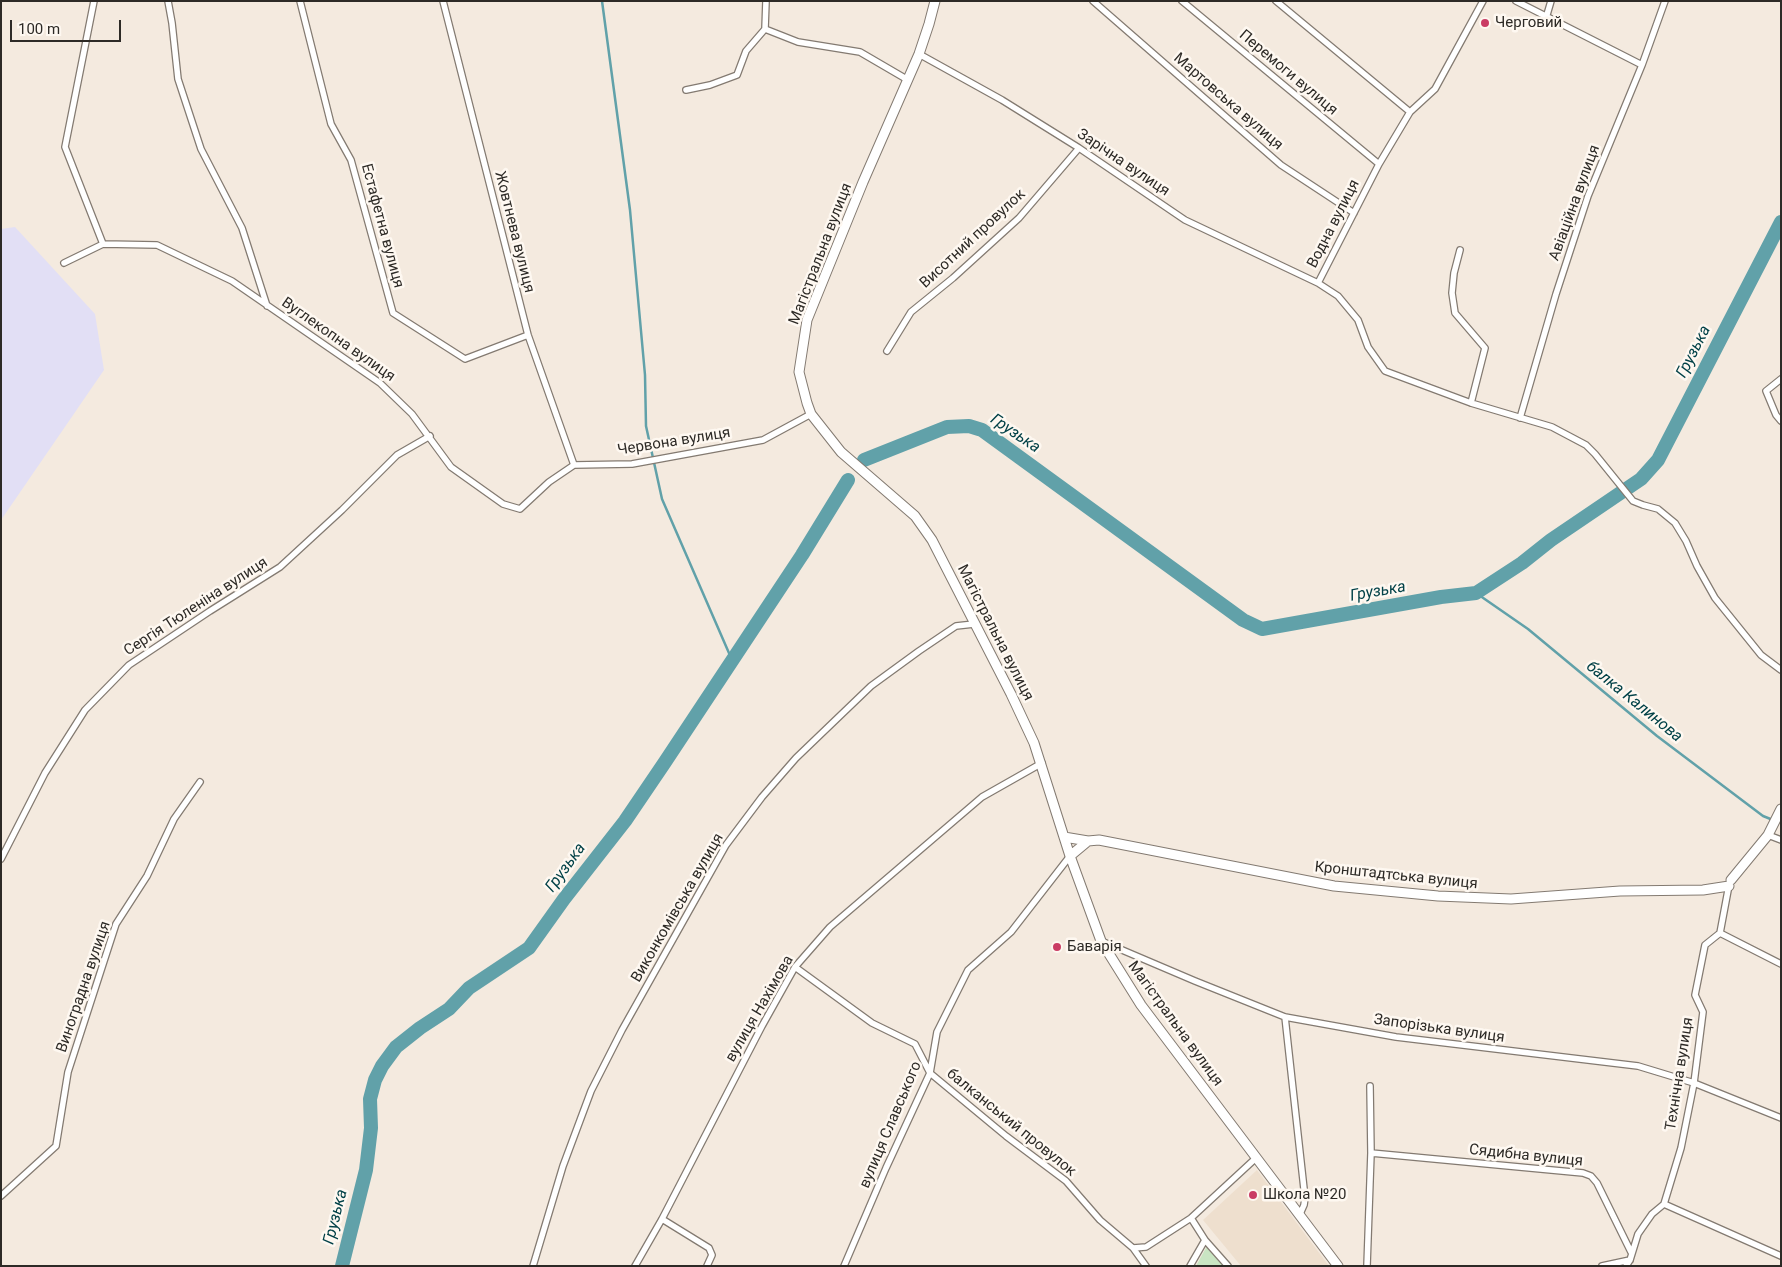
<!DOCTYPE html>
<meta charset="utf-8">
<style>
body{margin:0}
#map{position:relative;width:1782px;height:1267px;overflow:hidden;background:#f4eadf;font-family:Roboto,sans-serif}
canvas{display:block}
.frame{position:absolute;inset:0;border:2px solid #2d2a26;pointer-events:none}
.scale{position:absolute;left:10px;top:20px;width:111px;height:22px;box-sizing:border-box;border:2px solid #2d2a26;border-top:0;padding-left:6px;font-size:15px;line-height:18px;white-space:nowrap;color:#2d2a26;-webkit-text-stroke:4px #fef8f1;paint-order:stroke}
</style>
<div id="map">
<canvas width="1782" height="1267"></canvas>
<div class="frame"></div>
<div class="scale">100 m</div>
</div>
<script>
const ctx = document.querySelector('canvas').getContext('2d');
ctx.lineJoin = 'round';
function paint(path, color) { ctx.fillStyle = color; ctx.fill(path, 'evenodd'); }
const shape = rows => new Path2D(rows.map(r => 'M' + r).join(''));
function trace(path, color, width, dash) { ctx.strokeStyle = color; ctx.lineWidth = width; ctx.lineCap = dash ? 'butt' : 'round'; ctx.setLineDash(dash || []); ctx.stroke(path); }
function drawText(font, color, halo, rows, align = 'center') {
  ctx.font = font + ' Roboto,sans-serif'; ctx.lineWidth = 5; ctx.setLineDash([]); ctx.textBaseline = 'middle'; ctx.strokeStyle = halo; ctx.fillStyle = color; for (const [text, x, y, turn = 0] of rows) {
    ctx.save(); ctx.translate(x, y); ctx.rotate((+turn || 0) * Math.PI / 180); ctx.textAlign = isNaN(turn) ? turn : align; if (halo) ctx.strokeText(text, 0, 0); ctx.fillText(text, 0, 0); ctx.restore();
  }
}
paint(shape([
 [1257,1170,1329,1266,1241,1266,1203,1220]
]), '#eedfce');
paint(shape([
 [15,227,95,314,104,370,1,520,1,229]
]), '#e2dff5');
paint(shape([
 [1207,1246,1224,1266,1196,1266]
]), '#c9e5c3');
trace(shape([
 [602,1,630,210,645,375,646,426,662,499,732,660],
 [1476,593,1528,629,1657,736,1763,816,1773,820]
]), '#61a1a9', 2.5);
trace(shape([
 [864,460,947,427,969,426,982,430,1243,620,1262,629,1441,597,1476,593,1522,563,1551,540,1641,479,1658,460,1781,222],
 [342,1266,366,1170,371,1128,370,1099,375,1080,382,1066,396,1047,420,1028,449,1009,469,988,529,948,564,899,625,821,665,762,802,555,848,480]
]), '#61a1a9', 14);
const street = shape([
 [94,1,65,147,103,244],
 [168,1,172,23,178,79,201,149,242,228,267,306],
 [300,1,331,124,351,160,393,313,465,359,528,335],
 [443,1,528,335,574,465],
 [1093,1,1281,165,1354,213],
 [1182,1,1379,164],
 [1276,1,1410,112],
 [1516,1,1642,65],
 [1546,18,1551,1],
 [765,29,798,42,860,52,908,80],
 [919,54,1002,100,1079,148,1185,220,1318,283,1338,296,1358,320,1368,347,1385,371,1471,403,1552,427,1586,445,1595,454,1633,501,1643,505,1658,509,1675,523,1686,541,1697,566,1715,598,1761,655,1781,670],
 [686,90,710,85,737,75,746,51,765,29,766,1],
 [1460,250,1454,273,1452,293,1455,313,1485,348,1471,403],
 [64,263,103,244,157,245,232,281,380,383,412,414,451,467,503,504,520,509,549,482,574,465,632,464,763,440,811,414],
 [1318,283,1379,164,1410,112,1435,89,1483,1],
 [887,351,911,312,953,278,1019,218,1079,148],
 [1781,379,1766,391,1776,415,1781,421],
 [1520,418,1556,294,1588,196,1642,65,1665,1],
 [1768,835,1781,840],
 [1,859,45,773,85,710,129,665,210,611,280,567,342,510,397,455,430,436],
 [1720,933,1781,964],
 [1101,941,1195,981,1285,1017,1396,1037,1638,1066,1694,1083,1781,1118],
 [795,967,872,1023,915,1044,930,1073,1006,1136,1066,1181,1100,1220,1133,1248,1146,1247,1191,1218,1256,1158],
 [1285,1017,1305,1198,1304,1205,1300,1214],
 [1371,1153,1583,1173,1591,1176,1597,1183,1631,1252],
 [1,1196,56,1146,68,1072,116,924,147,876,174,819,200,782],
 [1664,1204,1781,1256],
 [662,1219,709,1248,712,1255,707,1266],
 [1205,1240,1228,1266],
 [1133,1248,1146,1266],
 [533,1266,563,1166,591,1091,622,1030,726,845,762,797,796,758,871,686,919,651,956,626,974,624],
 [635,1266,662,1219,762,1026,795,967,830,927,982,797,1042,763],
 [844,1266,886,1168,930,1073,937,1032,968,970,1011,932,1070,856],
 [1190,1266,1205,1240,1191,1218],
 [1367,1266,1371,1153,1370,1086],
 [1602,1266,1630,1260],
 [1626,1266,1630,1260,1638,1234,1652,1214,1664,1204,1681,1148,1694,1083,1703,1012,1695,995,1705,945,1720,933,1729,885]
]);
const secondary = shape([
 [935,1,929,24,919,54,863,182,807,320,799,372,807,403,811,414,841,452,915,516,932,540,1011,694,1034,743,1070,856,1101,941,1141,1005,1338,1266],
 [1064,837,1088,841,1099,840,1334,886,1438,896,1511,899,1620,891,1703,890,1729,886],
 [1070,856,1088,841],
 [1731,880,1768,835,1781,809]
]);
trace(street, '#837a71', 8);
trace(secondary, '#837a71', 11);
trace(street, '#fff', 5.5);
trace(secondary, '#fff', 9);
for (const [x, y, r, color] of [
 [1485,23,5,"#ca3c64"],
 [1057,947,5,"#ca3c64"],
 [1253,1195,5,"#ca3c64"]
]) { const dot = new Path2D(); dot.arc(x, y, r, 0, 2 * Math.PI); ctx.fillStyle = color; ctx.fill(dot); trace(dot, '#fef8f1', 2); }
drawText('15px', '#2d2a26', '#fef8f1', [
 ["Черговий",1495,23],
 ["Баварія",1067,947],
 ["Школа №20",1263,1195]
], 'left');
drawText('15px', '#2d2a26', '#fef8f1', [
 ["Перемоги вулиця",1288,73,40],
 ["Мартовська вулиця",1228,102,41],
 ["Зарічна вулиця",1123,163,34],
 ["Авіаційна вулиця",1575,203,-70],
 ["Водна вулиця",1334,224,-63],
 ["Естафетна вулиця",382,226,75],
 ["Жовтнева вулиця",514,232,76],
 ["Висотний провулок",973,239,-43],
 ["Магістральна вулиця",821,254,-69],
 ["Вуглекопна вулиця",338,340,35],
 ["Червона вулиця",674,442,-9],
 ["Сергія Тюленіна вулиця",196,607,-33],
 ["Магістральна вулиця",995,633,63],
 ["Кронштадтська вулиця",1396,876,6],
 ["Виконкомівська вулиця",678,908,-60],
 ["Виноградна вулиця",84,987,-71],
 ["вулиця Нахімова",760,1009,-60],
 ["Магістральна вулиця",1175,1024,54],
 ["Запорізька вулиця",1439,1029,8],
 ["Технічна вулиця",1680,1074,-81],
 ["балканський провулок",1011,1123,39],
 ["вулиця Славського",891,1125,-67],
 ["Сядибна вулиця",1526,1156,6]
]);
drawText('italic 16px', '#024147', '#fef8f1', [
 ["Грузька",1694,352,-63],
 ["Грузька",1015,434,34],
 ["Грузька",1378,592,-10],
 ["балка Калинова",1634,702,39],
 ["Грузька",566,868,-54],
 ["Грузька",336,1217,-76]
]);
</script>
